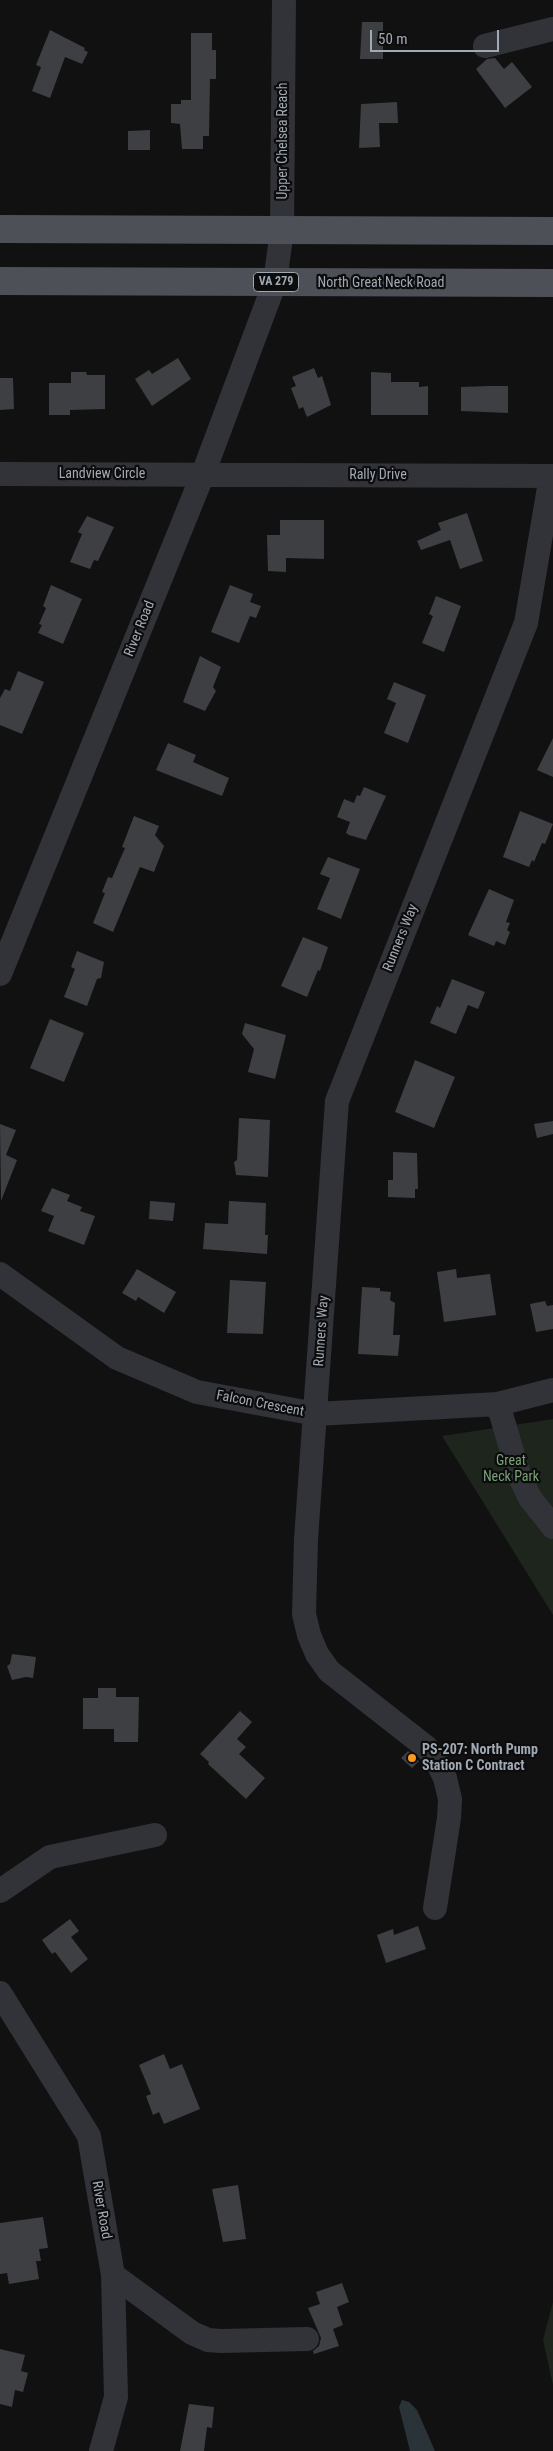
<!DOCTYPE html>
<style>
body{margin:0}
#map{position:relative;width:553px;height:2451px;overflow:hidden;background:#111112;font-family:"Roboto Condensed",sans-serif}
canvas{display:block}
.scale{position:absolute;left:370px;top:30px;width:129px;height:22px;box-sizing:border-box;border:2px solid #a1a9b4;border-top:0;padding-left:6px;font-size:15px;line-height:18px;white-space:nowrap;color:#a1a9b4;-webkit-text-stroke:4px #0c0c0d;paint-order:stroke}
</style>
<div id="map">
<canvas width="553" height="2451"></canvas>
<div class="scale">50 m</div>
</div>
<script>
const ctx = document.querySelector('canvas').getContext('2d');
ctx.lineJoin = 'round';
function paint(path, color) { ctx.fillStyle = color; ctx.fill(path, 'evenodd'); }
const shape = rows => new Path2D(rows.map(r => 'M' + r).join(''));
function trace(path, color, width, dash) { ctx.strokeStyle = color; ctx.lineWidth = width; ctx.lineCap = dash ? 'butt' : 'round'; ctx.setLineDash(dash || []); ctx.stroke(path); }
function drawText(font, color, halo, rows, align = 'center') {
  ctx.font = font + ' "Roboto Condensed",sans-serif'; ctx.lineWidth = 4.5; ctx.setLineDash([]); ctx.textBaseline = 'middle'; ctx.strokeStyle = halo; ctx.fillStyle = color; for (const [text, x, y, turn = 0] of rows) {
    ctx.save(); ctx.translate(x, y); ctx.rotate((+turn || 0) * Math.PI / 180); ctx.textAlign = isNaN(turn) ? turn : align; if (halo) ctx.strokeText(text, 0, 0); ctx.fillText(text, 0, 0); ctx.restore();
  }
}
paint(shape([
 [553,1419,553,1615,442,1436],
 [553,2302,553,2385,543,2340]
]), '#1d251d');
paint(shape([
 [402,2400,409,2402,417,2410,435,2451,410,2451,399,2407]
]), '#293338');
paint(shape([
 [362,22,383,22,383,59,360,59],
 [50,30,85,48,84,50,88,52,82,64,65,57,50,98,32,91,41,67,36,65],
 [191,33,212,33,212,50,216,50,216,79,210,79,209,136,203,136,203,149,182,149,180,124,171,123,171,104,181,104,181,100,191,100],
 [495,58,504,69,512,62,532,87,505,108,476,69,487,59],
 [397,102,398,123,379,123,380,147,359,148,361,104],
 [150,130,150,150,128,150,128,131],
 [178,358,191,379,152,406,135,379,149,370,152,374],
 [314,368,318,378,322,376,331,405,307,417,303,407,299,409,291,388,296,386,292,377],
 [71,372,86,372,87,375,105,375,105,409,70,410,70,415,49,415,49,383,71,383],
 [371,372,391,373,391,382,419,382,419,387,428,386,428,415,371,415],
 [0,378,13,378,14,409,0,410],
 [489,386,508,386,508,413,461,411,461,387],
 [467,513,483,561,460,569,450,540,421,550,417,541,441,530,438,523],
 [87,516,114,527,98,561,94,560,90,569,70,562,82,534,78,532],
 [280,520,324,520,324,559,286,558,286,572,268,571,267,535,280,535],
 [51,585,82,599,63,644,38,633,42,625,39,624,46,608,43,606],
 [230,585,253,594,250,602,261,606,256,618,250,616,239,643,211,632],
 [436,596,461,606,444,652,422,643,433,616,429,614],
 [200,656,221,667,213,687,216,691,205,711,183,702],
 [18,671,44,682,22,734,0,725,0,698,5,689,10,691],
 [394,682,426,695,408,743,384,733,396,703,387,699],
 [553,738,553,777,537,770],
 [168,743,196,755,193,762,229,778,222,796,156,770],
 [364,787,386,796,366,840,349,835,346,833,350,822,337,817,344,799,354,803,357,795,360,796],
 [520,811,553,824,545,844,542,843,534,862,532,860,529,867,503,857],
 [134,816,159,826,155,835,164,846,154,872,140,867,113,932,93,923,105,893,102,892,108,877,112,878,125,848,122,847],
 [328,857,360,869,341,919,317,909,330,878,320,874],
 [489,889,514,900,506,922,510,923,507,930,510,932,505,945,496,941,494,946,468,935],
 [303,937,328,947,320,971,318,970,307,997,281,986],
 [77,951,104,962,101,978,97,979,87,1006,64,997,75,969,71,967],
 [452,979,485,992,478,1009,468,1005,456,1034,430,1023,437,1006,440,1008],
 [50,1019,84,1033,64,1082,30,1068],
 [245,1023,286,1035,275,1079,248,1072,254,1049,242,1034],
 [415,1060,455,1077,434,1128,395,1112],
 [239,1118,270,1120,268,1177,236,1175,234,1162,237,1160],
 [553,1121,553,1134,537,1138,534,1124],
 [0,1124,16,1130,6,1155,17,1160,1,1201],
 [393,1152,417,1153,418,1189,415,1189,415,1198,388,1197,388,1180,393,1180],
 [52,1188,70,1195,67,1201,82,1207,80,1211,95,1216,84,1245,48,1231,54,1216,41,1211],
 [150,1201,175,1203,173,1221,149,1219],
 [229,1201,266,1203,265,1235,268,1235,267,1254,203,1249,205,1223,228,1224],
 [137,1269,176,1292,164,1313,138,1297,136,1301,122,1293],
 [456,1269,457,1278,490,1274,496,1315,444,1322,437,1272],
 [230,1280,266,1282,263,1334,227,1333],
 [362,1287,380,1288,380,1291,391,1292,390,1300,395,1303,393,1335,400,1335,398,1356,358,1354],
 [545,1301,547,1306,553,1305,553,1329,536,1332,530,1304],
 [12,1654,36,1657,33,1678,26,1677,12,1680,7,1666,10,1664],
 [98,1688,116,1688,116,1697,139,1697,138,1742,114,1742,114,1729,83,1729,83,1698,98,1698],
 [240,1711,252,1722,237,1739,246,1747,239,1754,265,1778,246,1799,208,1764,209,1762,200,1754],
 [408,1751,419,1761,412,1768,401,1758],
 [70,1919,79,1931,71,1937,88,1959,71,1973,55,1952,52,1954,42,1940],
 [418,1926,426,1949,386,1963,377,1935,393,1929,394,1935],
 [164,2054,170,2069,182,2064,200,2109,164,2124,159,2112,153,2115,146,2096,151,2094,139,2065],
 [238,2185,246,2239,223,2242,212,2189],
 [43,2217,48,2248,39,2249,41,2261,36,2261,39,2279,9,2284,7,2273,0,2274,0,2223],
 [342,2283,349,2302,337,2307,343,2325,333,2329,339,2346,314,2354,313,2351,319,2346,321,2338,308,2308,320,2304,316,2292],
 [0,2349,25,2355,21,2371,28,2373,23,2392,15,2390,12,2407,0,2404],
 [189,2404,214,2407,212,2428,207,2427,204,2451,180,2451]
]), '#3d3f42');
trace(shape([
 [485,46,553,29],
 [0,474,553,476],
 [0,974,203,474,275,282,282,230,284,0],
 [0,1274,117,1358,197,1392,316,1414,498,1404,553,1390],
 [498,1404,519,1475,530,1498,553,1527],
 [0,1891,50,1857,155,1835],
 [435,1908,449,1818,450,1799,445,1778,437,1762,426,1747,329,1671,317,1654,309,1635,304,1614,306,1539,337,1101,526,623,551,476],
 [0,1993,89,2136,113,2275,116,2397,101,2451],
 [113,2275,192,2333,208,2340,221,2341,307,2339]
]), '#313338', 24);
trace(shape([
 [0,229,553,231],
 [0,281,553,283]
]), '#4d5057', 28);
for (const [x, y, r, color] of [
 [412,1758,5,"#fc981f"]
]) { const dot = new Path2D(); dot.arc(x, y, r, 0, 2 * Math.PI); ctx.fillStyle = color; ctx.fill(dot); trace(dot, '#0c0c0d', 2); }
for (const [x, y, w] of [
 [276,282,45]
]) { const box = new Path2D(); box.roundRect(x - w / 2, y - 9.5, w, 19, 4); ctx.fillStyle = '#0c0c0d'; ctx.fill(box); trace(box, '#a1a9b4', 1); }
drawText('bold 12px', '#a1a9b4', null, [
 ["VA 279",276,282]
]);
drawText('14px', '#a1a9b4', '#0c0c0d', [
 ["Upper Chelsea Reach",283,141,-90],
 ["North Great Neck Road",381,283],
 ["Landview Circle",102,474],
 ["Rally Drive",378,475],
 ["River Road",140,629,-68],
 ["Runners Way",401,938,-68],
 ["Runners Way",322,1331,-86],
 ["Falcon Crescent",260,1404,11],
 ["River Road",101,2210,80]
]);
drawText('14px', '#79a176', '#0c0c0d', [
 ["Great",511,1461],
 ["Neck Park",511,1477]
]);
drawText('bold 14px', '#a1a9b4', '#0c0c0d', [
 ["PS-207: North Pump",422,1750],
 ["Station C Contract",422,1766]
], 'left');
</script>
